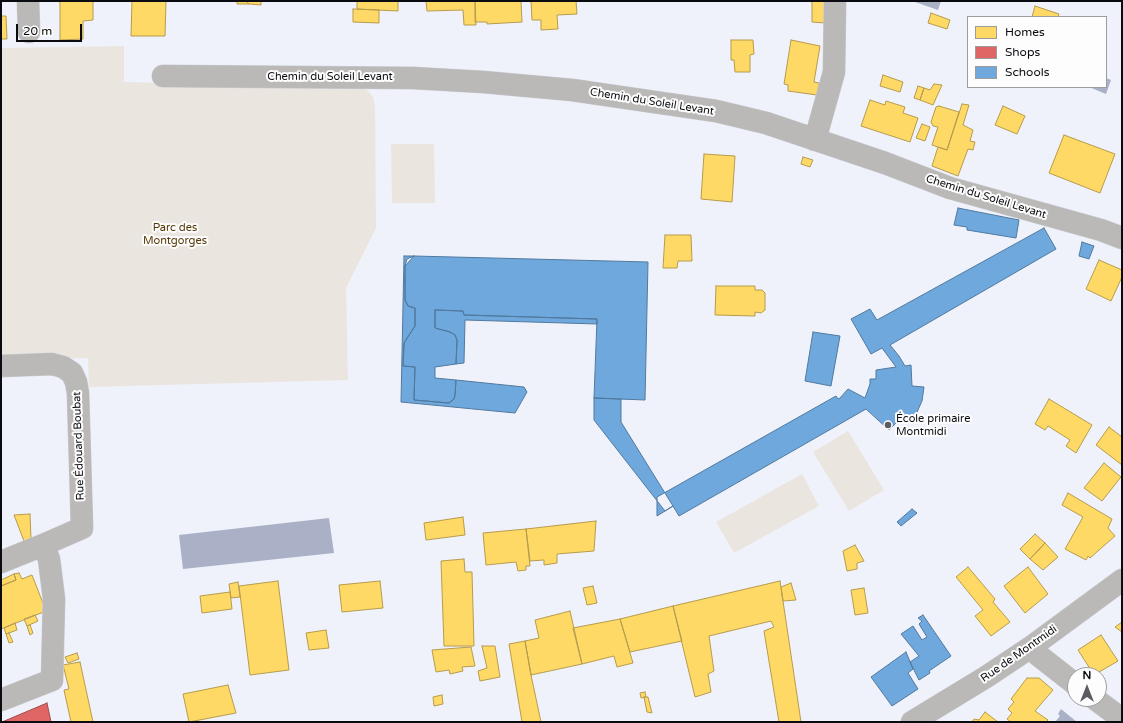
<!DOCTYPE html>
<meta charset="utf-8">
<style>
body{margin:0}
#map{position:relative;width:1123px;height:723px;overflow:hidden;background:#eff2fa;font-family:"Varela Round",sans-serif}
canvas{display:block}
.frame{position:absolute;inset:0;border:2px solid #0a0b10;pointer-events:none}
.legend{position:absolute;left:967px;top:16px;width:140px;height:72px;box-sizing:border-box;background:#fdfdfd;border:1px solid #9c9c9e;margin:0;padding:5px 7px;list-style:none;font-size:12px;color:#0a0b10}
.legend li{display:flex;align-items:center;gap:8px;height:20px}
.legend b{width:20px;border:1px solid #9c9c9e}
.north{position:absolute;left:1067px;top:667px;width:40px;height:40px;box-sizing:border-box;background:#fdfdfd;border:1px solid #9c9c9e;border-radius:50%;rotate:0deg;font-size:11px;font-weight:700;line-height:16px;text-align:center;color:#0a0b10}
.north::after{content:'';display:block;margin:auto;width:14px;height:18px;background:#5a5c62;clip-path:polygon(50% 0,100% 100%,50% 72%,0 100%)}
.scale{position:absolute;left:16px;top:24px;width:66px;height:18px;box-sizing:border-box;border:2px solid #0a0b10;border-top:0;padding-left:5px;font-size:12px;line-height:14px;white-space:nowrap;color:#0a0b10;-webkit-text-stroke:3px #fdfdfd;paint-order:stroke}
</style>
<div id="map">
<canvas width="1123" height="723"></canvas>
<div class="frame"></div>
<ul class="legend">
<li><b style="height:11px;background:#ffd966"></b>Homes</li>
<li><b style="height:11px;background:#e06666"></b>Shops</li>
<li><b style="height:11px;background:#6fa8dc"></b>Schools</li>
</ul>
<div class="north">N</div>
<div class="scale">20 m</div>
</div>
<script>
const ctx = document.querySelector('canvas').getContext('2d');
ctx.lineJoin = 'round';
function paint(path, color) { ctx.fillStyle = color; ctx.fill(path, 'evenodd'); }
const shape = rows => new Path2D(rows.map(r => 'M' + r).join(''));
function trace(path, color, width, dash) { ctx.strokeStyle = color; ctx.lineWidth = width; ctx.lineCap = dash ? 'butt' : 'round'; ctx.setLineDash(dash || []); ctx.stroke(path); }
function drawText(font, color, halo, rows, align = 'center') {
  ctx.font = font + ' "Varela Round",sans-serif'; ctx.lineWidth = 4; ctx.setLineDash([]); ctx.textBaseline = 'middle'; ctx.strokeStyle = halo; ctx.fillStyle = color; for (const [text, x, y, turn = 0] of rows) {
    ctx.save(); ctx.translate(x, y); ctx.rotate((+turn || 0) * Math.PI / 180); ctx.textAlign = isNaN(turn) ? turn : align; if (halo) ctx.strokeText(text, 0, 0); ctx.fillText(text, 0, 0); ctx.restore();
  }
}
paint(shape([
 [124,46,124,82,360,87,367,90,373,97,375,106,376,228,346,288,348,380,89,387,88,358,1,360,1,48],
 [391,144,434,144,435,203,392,203],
 [848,431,884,490,849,511,813,452],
 [802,474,819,506,734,553,716,522]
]), '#ebe5e0');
paint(shape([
 [915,1,941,1,938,10,915,2],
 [1106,78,1111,80,1106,94,1089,87,1106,87],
 [329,518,334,553,183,569,179,535],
 [1061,709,1077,722,1055,722,1060,716,1058,714]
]), '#aab1c7');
const homes = shape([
 [60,1,93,1,93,20,83,21,83,39,60,40,60,1],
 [132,1,166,1,165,36,131,36,132,1],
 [237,1,246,1,249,4,237,4,237,1],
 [246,1,261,1,261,5,249,4,246,1],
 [357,1,398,1,398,11,357,9,357,1],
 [426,1,475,1,476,25,464,25,463,10,427,11,426,1],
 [475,1,521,1,522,22,487,24,487,22,475,22,475,1],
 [531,1,576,1,577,14,557,15,558,29,541,30,541,20,532,20,531,1],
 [812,1,825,1,825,23,812,22,812,1],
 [1035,6,1059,14,1058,17,1032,17,1035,6],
 [353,9,379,10,379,23,353,22,353,9],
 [931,13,950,20,947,29,928,23,931,13],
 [1,16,6,16,7,39,1,39,1,16],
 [731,40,753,40,754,54,750,55,750,72,735,72,734,60,731,60,731,40],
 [791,40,820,46,814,82,819,83,817,95,788,91,788,85,784,84,791,40],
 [883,75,903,82,900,92,880,86,883,75],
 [934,84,942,85,933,105,920,100,924,88,930,90,934,84],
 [918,86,924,88,920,100,914,98,918,86],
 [870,100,885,105,886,101,905,107,903,113,918,118,910,142,861,126,870,100],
 [962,104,969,105,963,125,973,130,970,141,975,142,973,150,968,149,958,176,932,166,938,147,947,150,962,104],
 [939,106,959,112,947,150,932,145,938,127,933,126,931,122,936,107,939,106],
 [1003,106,1025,116,1017,134,995,125,1003,106],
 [922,124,930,127,925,141,916,138,922,124],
 [1064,135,1115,154,1100,193,1049,173,1064,135],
 [704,154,735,156,732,202,701,199,704,154],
 [803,157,813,160,810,167,801,164,803,157],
 [665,235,691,235,692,261,678,261,677,268,663,268,665,235],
 [1099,260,1122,270,1122,277,1111,301,1086,289,1099,260],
 [716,286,755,286,755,290,762,290,765,293,765,310,761,313,755,312,755,316,715,315,716,286],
 [1049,399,1092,425,1076,453,1066,446,1070,440,1048,426,1045,430,1035,424,1049,399],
 [1109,427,1122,437,1122,465,1096,445,1109,427],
 [1104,463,1121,477,1102,501,1084,488,1104,463],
 [1068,493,1112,519,1108,528,1115,536,1090,558,1088,556,1086,560,1065,549,1083,517,1062,505,1068,493],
 [30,514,31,539,24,541,14,515,30,514],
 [463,517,465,535,426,540,424,523,463,517],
 [596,521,594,551,557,554,557,563,544,565,544,560,530,561,526,529,596,521],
 [526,529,530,566,526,566,526,570,518,571,516,562,486,565,483,533,526,529],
 [1035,534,1045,543,1030,559,1020,549,1035,534],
 [1045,543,1058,557,1043,570,1030,559,1045,543],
 [855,545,864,561,857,563,857,569,847,571,843,551,855,545],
 [464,559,465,572,472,572,474,646,444,646,441,561,464,559],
 [968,567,995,599,993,602,1010,622,991,636,975,616,983,610,956,577,968,567],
 [1028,567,1048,594,1025,613,1004,586,1028,567],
 [19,573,22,579,32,575,46,611,1,629,1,586,16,580,14,574,19,573],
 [14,574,16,580,1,586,1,580,14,574],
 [278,581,289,670,250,675,239,586,278,581],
 [380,581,383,608,342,612,339,585,380,581],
 [780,581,801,722,779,722,764,631,774,627,771,621,709,636,714,671,708,674,711,692,695,697,673,606,780,581],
 [238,582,240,597,231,598,229,584,238,582],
 [791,583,796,600,783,601,781,587,791,583],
 [593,586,597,603,587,605,583,588,593,586],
 [864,588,868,613,855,615,851,590,864,588],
 [230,592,232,609,202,613,200,596,230,592],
 [673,606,682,641,630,652,620,619,673,606],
 [570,611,582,664,531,675,525,641,539,638,535,620,570,611],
 [35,615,38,621,27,626,24,619,35,615],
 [620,619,633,663,617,667,614,656,582,664,573,628,620,619],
 [1122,622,1122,632,1115,627,1122,622],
 [15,623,17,630,6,634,4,628,15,623],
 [30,625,33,633,30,635,27,626,30,625],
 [326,630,329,648,309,650,306,633,326,630],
 [9,633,13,642,9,643,6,634,9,633],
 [1101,635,1118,661,1094,675,1078,650,1101,635],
 [525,641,531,675,541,722,522,722,509,644,525,641],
 [482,646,495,646,500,677,480,681,478,671,487,668,482,646],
 [471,647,475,666,462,667,463,671,450,674,449,670,436,672,432,650,471,647],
 [77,653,79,659,68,663,65,657,77,653],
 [80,662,93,722,71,722,64,690,69,689,63,665,80,662],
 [1027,678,1039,678,1053,690,1035,711,1048,720,1046,722,1011,722,1007,719,1012,713,1008,709,1014,702,1011,699,1027,678],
 [228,685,236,713,189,722,183,694,228,685],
 [645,692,646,697,641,698,640,693,645,692],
 [442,695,443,704,434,706,433,697,442,695],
 [644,697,648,697,652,713,647,712,644,697],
 [985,712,998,722,972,722,974,719,979,720,985,712]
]);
paint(homes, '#ffd966');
trace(homes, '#b69b4c', 1);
const shops = shape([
 [47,703,51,722,2,722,47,703]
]);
paint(shops, '#e06666');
trace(shops, '#a04b4c', 1);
const schools = shape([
 [958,208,1019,220,1016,238,967,230,967,227,954,225,958,208],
 [1044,228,1056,249,890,345,899,356,905,366,911,365,912,386,924,387,922,401,913,421,902,414,896,423,889,430,866,409,679,516,673,506,657,516,657,497,836,396,838,399,840,398,848,389,865,398,870,384,870,379,876,379,876,370,896,367,882,348,871,354,851,319,870,309,877,320,1044,228],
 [1082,242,1094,246,1089,259,1079,256,1082,242],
 [404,256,414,256,405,266,405,300,408,306,415,308,415,326,404,343,403,366,415,367,414,400,449,403,454,399,455,395,456,380,524,387,527,392,515,413,401,402,404,256],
 [414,256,648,262,645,400,594,398,597,319,464,315,463,311,435,310,435,328,450,332,455,335,457,340,456,364,435,367,435,378,456,380,455,395,454,399,449,403,414,400,415,367,403,366,404,343,415,326,415,308,408,306,405,300,405,266,407,259,414,256],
 [435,310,463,311,464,315,597,319,597,324,465,320,464,363,456,364,457,340,455,335,450,332,435,328,435,310],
 [813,332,840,336,831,386,805,381,813,332],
 [594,398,621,399,621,422,673,506,665,511,594,420,594,398],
 [912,509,917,513,901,526,897,522,912,509],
 [923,615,951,656,929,671,930,673,919,680,910,662,919,656,901,634,913,626,922,640,927,637,919,624,922,621,918,618,923,615],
 [906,652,913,669,908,673,918,689,892,706,871,677,906,652]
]);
paint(schools, '#6fa8dc');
trace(schools, '#51799f', 1);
const minor = shape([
 [28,1,29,32],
 [163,76,413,78,483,82,572,90,716,111,766,123,885,163,950,188,1101,230,1122,238],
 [815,140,834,72,835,1],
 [1,366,52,364,63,367,72,373,76,382,78,393,82,528,43,545],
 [1,562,43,545,49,559,54,599,52,680,1,700],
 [1031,647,1038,655,1075,684],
 [1095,699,1122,719],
 [912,722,986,677,1031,647,1122,580]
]);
trace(minor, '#cbced4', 23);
trace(minor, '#bbb9b7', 22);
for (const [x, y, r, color] of [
 [888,425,4,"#5a5c62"]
]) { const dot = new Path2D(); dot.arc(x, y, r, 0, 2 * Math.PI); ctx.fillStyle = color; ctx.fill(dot); trace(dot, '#fdfdfd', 1.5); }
drawText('11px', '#0a0b10', '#fdfdfd', [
 ["Chemin du Soleil Levant",330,77],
 ["Chemin du Soleil Levant",652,102,9],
 ["Chemin du Soleil Levant",986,197,17],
 ["Rue Édouard Boubat",79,446,-92],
 ["Rue de Montmidi",1019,654,-35]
]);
drawText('11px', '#543805', '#fdfdfd', [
 ["Parc des",175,228],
 ["Montgorges",175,241]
]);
drawText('11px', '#0a0b10', '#fdfdfd', [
 ["École primaire",896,419],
 ["Montmidi",896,432]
], 'left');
</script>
